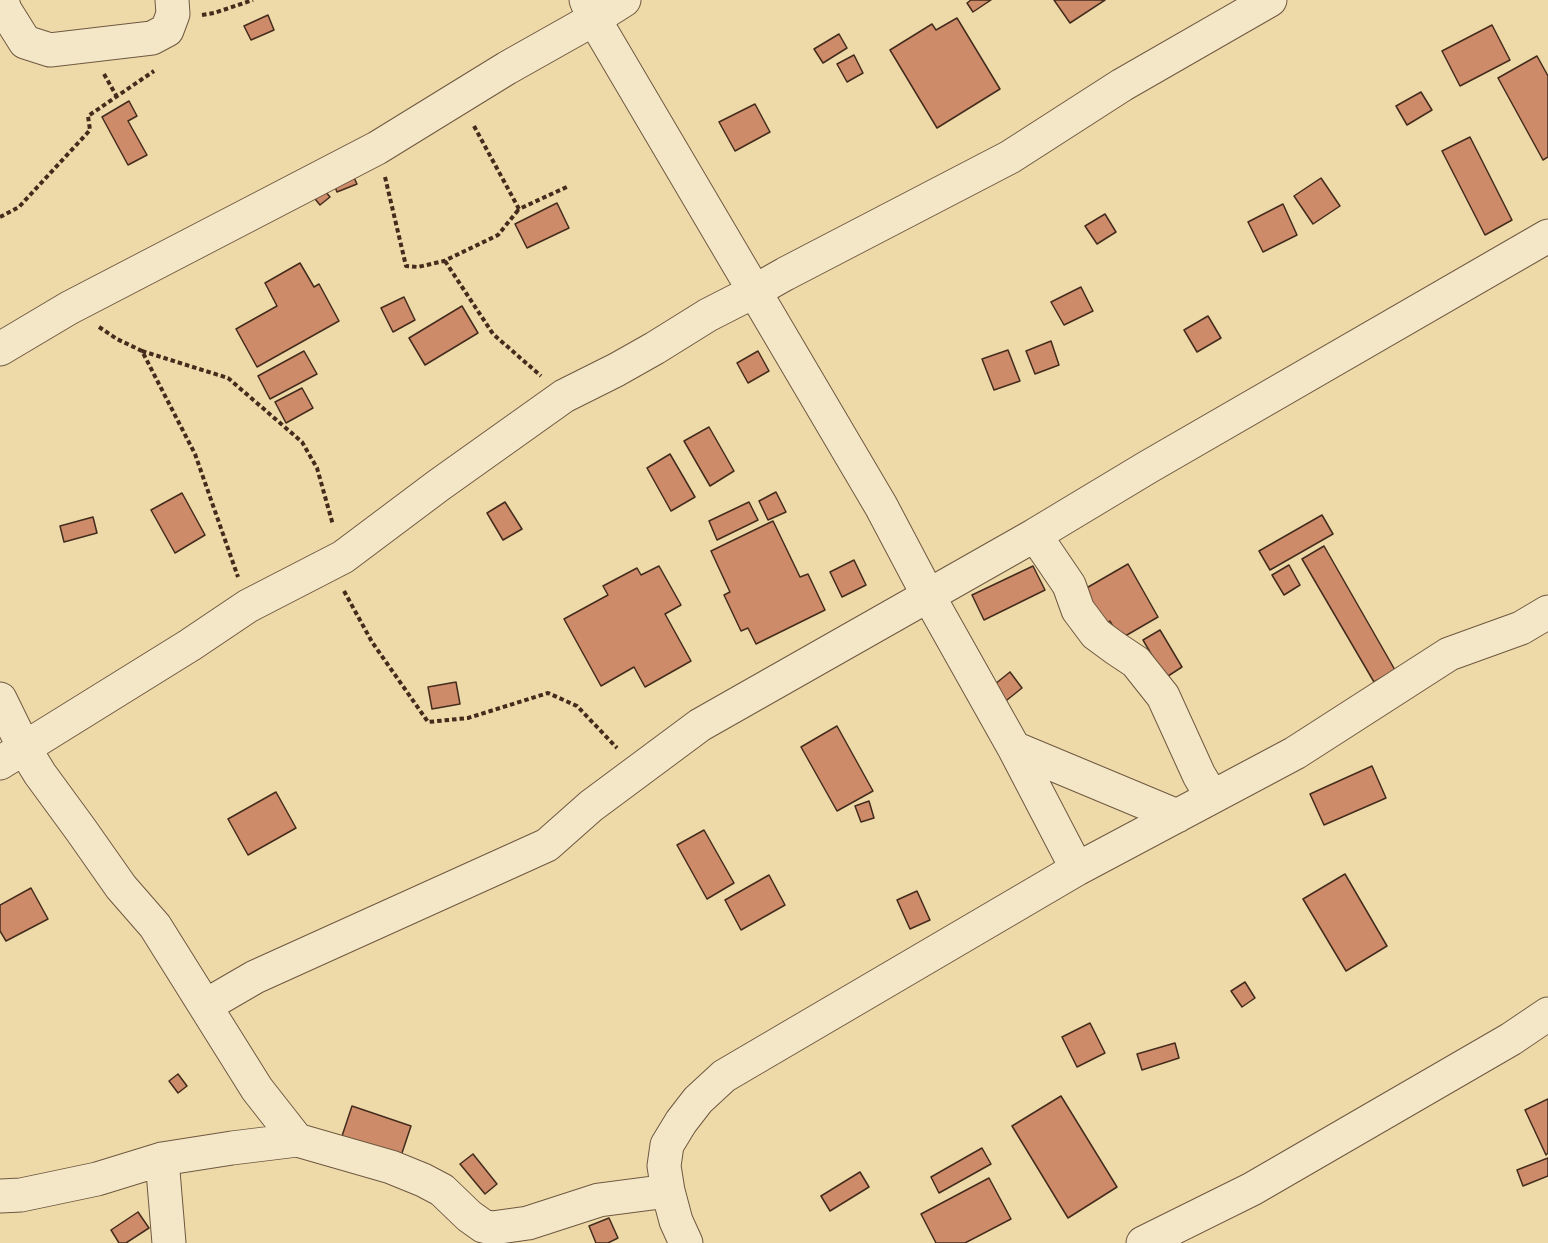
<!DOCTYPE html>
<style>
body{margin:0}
canvas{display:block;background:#eedaa9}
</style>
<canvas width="1548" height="1243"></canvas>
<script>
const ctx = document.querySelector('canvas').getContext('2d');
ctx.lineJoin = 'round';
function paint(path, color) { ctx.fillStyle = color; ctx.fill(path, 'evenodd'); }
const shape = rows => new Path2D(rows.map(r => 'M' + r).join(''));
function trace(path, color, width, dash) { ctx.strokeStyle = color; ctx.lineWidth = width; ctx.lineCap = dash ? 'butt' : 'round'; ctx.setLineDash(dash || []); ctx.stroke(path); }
const building = shape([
 [971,0,991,0,973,12,967,3,971,0],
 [1054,0,1105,0,1070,23,1054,0],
 [268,15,274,30,251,40,244,26,268,15],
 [957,18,1000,89,937,128,890,50,932,24,936,30,957,18],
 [1492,25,1510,60,1460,86,1442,51,1492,25],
 [839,34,847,48,823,63,814,49,839,34],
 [854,55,863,73,847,82,837,64,854,55],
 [1537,56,1548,76,1548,157,1543,160,1498,78,1537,56],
 [1421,92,1432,110,1407,125,1396,106,1421,92],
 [129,101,137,116,128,121,147,155,128,165,102,117,129,101],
 [755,104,770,132,735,151,719,122,755,104],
 [1470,137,1512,220,1485,235,1442,151,1470,137],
 [351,171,357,184,337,192,332,179,351,171],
 [1321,178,1340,206,1313,224,1294,196,1321,178],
 [321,186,330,197,320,205,311,194,321,186],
 [557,203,569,228,527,248,515,224,557,203],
 [1283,204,1297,235,1263,252,1248,222,1283,204],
 [1105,214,1116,232,1097,244,1085,226,1105,214],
 [300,263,314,287,319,284,339,321,257,367,236,329,277,306,265,283,300,263],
 [1081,287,1093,311,1064,325,1051,302,1081,287],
 [404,297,415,320,393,332,381,308,404,297],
 [462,306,478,333,425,365,409,338,462,306],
 [1208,316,1221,338,1197,352,1184,330,1208,316],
 [1051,341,1059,365,1035,374,1026,351,1051,341],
 [1008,350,1020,381,994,390,982,359,1008,350],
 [304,351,317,374,270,399,258,376,304,351],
 [758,351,769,371,748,383,737,363,758,351],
 [302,388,313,408,286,423,275,402,302,388],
 [709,427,734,471,710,486,684,441,709,427],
 [670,454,695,497,671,511,647,468,670,454],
 [776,492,786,512,768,520,759,501,776,492],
 [182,493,205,535,175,553,151,510,182,493],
 [505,502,522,529,503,540,487,513,505,502],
 [749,502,758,520,717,540,709,521,749,502],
 [1322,515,1333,534,1270,570,1259,551,1322,515],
 [93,517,97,533,64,542,60,526,93,517],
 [773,521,800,577,808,574,825,610,756,644,748,628,741,631,724,595,730,592,711,551,773,521],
 [1324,546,1395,670,1374,682,1302,559,1324,546],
 [854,560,866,585,842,597,830,572,854,560],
 [1128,564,1158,617,1120,639,1110,621,1103,626,1083,590,1128,564],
 [1289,565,1300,585,1284,595,1272,575,1289,565],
 [659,566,681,605,665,614,691,661,645,687,634,667,601,686,564,619,608,595,603,586,637,568,641,575,659,566],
 [1033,566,1045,590,984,620,972,595,1033,566],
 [1160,630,1182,667,1165,678,1143,640,1160,630],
 [1010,672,1022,688,1002,704,990,688,1010,672],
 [456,682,460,704,432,709,428,687,456,682],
 [837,726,873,791,837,811,801,747,837,726],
 [1372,766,1386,798,1324,825,1310,794,1372,766],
 [276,792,296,828,248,855,228,819,276,792],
 [869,801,874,818,861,822,855,806,869,801],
 [704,830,734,883,707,899,677,845,704,830],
 [1345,874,1387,946,1346,971,1303,899,1345,874],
 [769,875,785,905,741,930,725,900,769,875],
 [31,888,48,919,6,941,0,931,0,905,31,888],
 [917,891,930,920,910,929,897,900,917,891],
 [1245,982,1255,998,1242,1007,1231,991,1245,982],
 [1090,1023,1105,1053,1077,1067,1062,1037,1090,1023],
 [1175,1043,1179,1058,1142,1070,1137,1054,1175,1043],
 [178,1074,187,1086,178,1093,169,1081,178,1074],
 [1061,1096,1117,1187,1068,1218,1012,1126,1061,1096],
 [1548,1099,1548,1153,1546,1155,1525,1110,1548,1099],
 [352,1106,411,1126,401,1156,342,1136,352,1106],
 [982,1148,991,1164,939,1193,931,1177,982,1148],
 [473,1154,497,1184,485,1194,460,1164,473,1154],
 [1548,1158,1548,1176,1523,1186,1517,1170,1548,1158],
 [860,1172,869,1187,830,1211,821,1196,860,1172],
 [989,1178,1011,1219,965,1243,936,1243,921,1214,989,1178],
 [138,1212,149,1228,126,1243,119,1243,111,1230,138,1212],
 [609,1218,618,1238,608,1243,596,1243,589,1226,609,1218]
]);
paint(building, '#ce8b69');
trace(building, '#442c1d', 1.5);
const minor = shape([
 [2,0,5,10,25,42,50,50,152,38,167,30,173,14,172,0],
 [586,0,594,19,624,0],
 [0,349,69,308,377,148,507,68,594,19,881,506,928,595,1014,748,1077,869],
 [1035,535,1069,585,1078,610,1096,634,1115,648,1136,662,1163,696,1199,775,1212,797],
 [0,699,24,748,40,774,81,830,121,887,155,926,257,1089,297,1140],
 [1014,748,1177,816],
 [0,763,190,645,248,606,343,557,439,485,564,396,616,370,655,348,708,315,755,291,785,274,1010,157,1122,85,1270,0],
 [205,1006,255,977,547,845,591,806,700,725,1035,535,1148,467,1548,236],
 [162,1159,169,1243],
 [0,1196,21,1195,97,1179,162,1159,232,1148,297,1140,391,1167,423,1180,442,1190,469,1216,483,1226,492,1228,528,1223,599,1200,668,1191],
 [686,1243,676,1221,668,1191,664,1166,667,1145,681,1122,698,1100,724,1076,1077,869,1295,753,1449,654,1521,628,1548,612],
 [1143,1243,1252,1189,1511,1039,1548,1014]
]);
trace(minor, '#6e5840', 35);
trace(shape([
 [202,15,214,13,253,0],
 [104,74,117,97],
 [474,126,519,209,569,186],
 [385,177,406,266,418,267,444,261,498,235,519,209],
 [0,217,19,207,90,130,88,116,154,71],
 [445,261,493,334,541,376],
 [99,327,117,339,142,351,195,454,238,577],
 [142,351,228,378,302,442,317,468,333,525],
 [344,591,372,642,428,722,468,718,548,693,577,706,617,748]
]), '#442c1d', 4, [4.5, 3]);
trace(minor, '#f4e7c7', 33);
</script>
